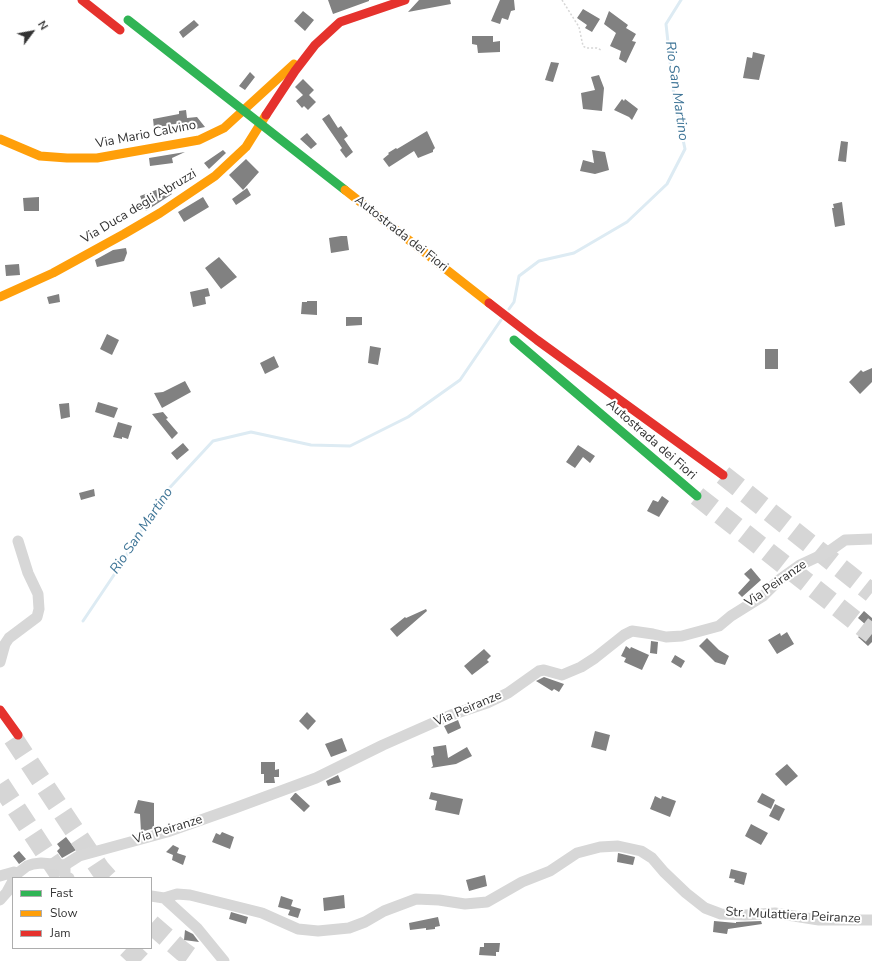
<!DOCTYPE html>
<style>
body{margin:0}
#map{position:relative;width:872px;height:961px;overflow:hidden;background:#fff;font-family:"Nunito Sans",sans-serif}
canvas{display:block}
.legend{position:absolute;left:12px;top:877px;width:140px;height:72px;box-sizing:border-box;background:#fff;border:1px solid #adadad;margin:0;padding:5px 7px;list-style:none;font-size:12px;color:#333}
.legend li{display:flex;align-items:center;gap:8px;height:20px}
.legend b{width:20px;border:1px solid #adadad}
.north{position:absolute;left:12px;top:12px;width:40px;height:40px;-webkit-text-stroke:3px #fff;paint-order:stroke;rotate:58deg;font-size:11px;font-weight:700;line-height:16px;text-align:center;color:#333}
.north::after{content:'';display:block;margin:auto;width:14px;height:18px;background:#333;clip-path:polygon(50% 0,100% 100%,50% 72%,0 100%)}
</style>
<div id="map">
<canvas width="872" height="961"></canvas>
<ul class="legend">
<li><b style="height:5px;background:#30b455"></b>Fast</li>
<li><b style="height:5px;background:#ff9f0a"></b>Slow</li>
<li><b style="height:5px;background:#e5322d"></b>Jam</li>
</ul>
<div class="north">N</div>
</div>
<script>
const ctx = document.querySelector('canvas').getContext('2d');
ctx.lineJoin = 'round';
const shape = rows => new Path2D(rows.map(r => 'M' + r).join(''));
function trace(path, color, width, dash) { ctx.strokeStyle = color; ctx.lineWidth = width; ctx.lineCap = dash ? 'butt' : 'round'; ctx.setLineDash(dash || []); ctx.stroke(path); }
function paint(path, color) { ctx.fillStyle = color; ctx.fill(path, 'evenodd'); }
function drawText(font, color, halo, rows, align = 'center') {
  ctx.font = font + ' "Nunito Sans",sans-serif'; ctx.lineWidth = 4; ctx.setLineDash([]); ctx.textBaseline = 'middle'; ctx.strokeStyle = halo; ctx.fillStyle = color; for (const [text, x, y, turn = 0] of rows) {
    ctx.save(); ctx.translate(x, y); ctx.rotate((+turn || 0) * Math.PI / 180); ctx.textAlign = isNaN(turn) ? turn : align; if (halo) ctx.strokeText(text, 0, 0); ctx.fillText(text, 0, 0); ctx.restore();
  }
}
trace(shape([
 [509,309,514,302,519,276,539,261,574,253,627,222,667,184,685,149,674,97,666,24,681,0],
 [83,621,120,566,162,496,213,441,251,432,311,445,350,446,408,417,460,380,501,320]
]), '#ddebf3', 3);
paint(shape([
 [328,0,369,0,369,1,333,14],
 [419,0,450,0,451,4,408,12],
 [500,0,514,0,515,10,511,11,508,20,502,18,500,24,491,21],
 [583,9,600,19,592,32,585,28,587,25,577,18],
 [303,11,314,20,305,31,294,21],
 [609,11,628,25,626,28,636,34,632,41,636,42,626,63,619,59,621,51,610,46,616,33,604,24],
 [194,20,199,25,183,38,179,32],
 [472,36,493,36,493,42,500,41,500,52,478,53,477,45,472,44],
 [753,52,765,55,759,80,743,78,747,57,752,58],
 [551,62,559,63,553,82,545,80],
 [250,72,255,77,245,90,239,86],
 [599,75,604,88,602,111,583,109,581,93,595,90,591,77],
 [303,79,314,90,309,95,316,102,308,110,304,106,302,108,296,101,303,95,295,87],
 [622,99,624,101,625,99,638,109,632,120,629,117,614,110],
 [186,110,187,118,197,117,205,127,182,132,180,123,154,128,153,119,179,114,179,111],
 [329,114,338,128,341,126,348,136,344,139,353,152,346,158,340,150,342,148,322,119],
 [427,131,435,148,433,150,433,152,418,158,414,151,389,167,383,159,389,154,388,153,396,148,397,149],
 [307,133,317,144,311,149,300,139],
 [841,141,848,142,846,162,838,161],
 [223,150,226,153,209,169,204,163],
 [592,150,605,152,609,170,595,174,580,171,583,160,594,163],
 [185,152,172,158,173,163,150,166,149,158],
 [246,159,259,172,243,190,229,175],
 [164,187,167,194,171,192,172,194,146,211,140,196],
 [247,188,251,195,236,205,232,199],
 [39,197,39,211,24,211,23,198],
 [203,197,209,207,184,222,178,212],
 [842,202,845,225,835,227,832,208,834,208,833,204],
 [341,236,347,236,349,250,331,253,329,238],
 [126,248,127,253,124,261,97,267,95,260,113,250],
 [219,257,237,277,221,289,205,268],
 [19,264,20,275,6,276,5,265],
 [208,288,210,296,205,297,206,304,193,307,190,292],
 [59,294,60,302,49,304,47,297],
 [307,301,317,301,317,315,301,314,302,302,307,302],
 [346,317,362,317,362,325,346,326],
 [107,334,119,340,112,355,100,349],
 [370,346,381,348,378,365,368,363],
 [765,349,778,349,778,369,765,369],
 [274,356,279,367,265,374,260,363],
 [872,368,872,382,860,394,849,382,861,370,863,372],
 [185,381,191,392,162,408,154,393,163,392],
 [98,402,118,408,114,418,95,412],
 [69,403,70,417,61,419,59,404],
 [163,412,168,418,166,419,178,433,172,439,152,414],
 [118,422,132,426,128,439,122,437,122,439,113,437],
 [183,443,189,450,177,460,171,453],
 [578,445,595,456,590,463,583,457,575,468,566,462],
 [94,489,95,496,81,500,79,493],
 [662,496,669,501,659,517,647,511,653,500,658,502],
 [751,568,761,580,742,597,738,593,750,580,744,574],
 [426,609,427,611,397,637,390,629,405,617,406,618],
 [864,611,872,618,872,642,868,646,858,637,861,635,859,633,866,625,858,618],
 [787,632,794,644,777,654,768,640,780,633,781,636],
 [707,638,719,650,729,656,725,665,715,662,699,646],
 [651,641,658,642,657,654,650,653],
 [626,646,630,649,631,647,649,655,642,670,624,662,626,658,621,656],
 [484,649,491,656,487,660,489,662,472,675,464,666],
 [675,655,685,661,681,668,671,662],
 [544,677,564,684,559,692,554,689,552,691,536,681],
 [307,712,316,721,308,730,299,721],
 [458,720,461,728,448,734,444,726],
 [595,731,610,735,606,751,591,747],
 [342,738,347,751,331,757,325,744],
 [446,745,448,758,467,747,472,756,456,764,431,768,433,766,431,756,434,755,433,747],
 [261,762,275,762,275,770,279,769,279,777,274,777,275,783,264,783,264,774,261,774],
 [787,764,798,776,786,786,775,774],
 [338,775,341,782,328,786,326,781],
 [431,792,463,799,459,815,435,810,437,801,429,799],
 [295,793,296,793,310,806,304,812,290,799],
 [762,793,775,800,771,809,757,802],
 [655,796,661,799,662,796,676,801,670,817,650,809],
 [138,800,154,803,154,828,141,832,140,814,134,813],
 [775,804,785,809,779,821,769,816],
 [751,824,768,833,761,845,745,836],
 [222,832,234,837,230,849,212,842,216,833,220,835],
 [66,837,76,850,62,858,57,851,60,848,57,844],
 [173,845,179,848,177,853,186,856,183,865,172,860,173,855,166,852],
 [19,851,26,859,19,864,13,856],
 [618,853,635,857,633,865,617,862],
 [731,869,747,873,744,885,734,882,735,879,729,878],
 [485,875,487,886,469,891,466,880],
 [344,895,345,908,324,911,323,898],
 [281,896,293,900,291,906,301,909,298,918,288,915,290,910,278,907],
 [231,912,248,917,246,924,229,919],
 [438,917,440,926,435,927,435,929,426,930,426,928,410,930,409,923],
 [714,921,736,923,736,922,761,921,762,924,728,929,727,934,713,932],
 [185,930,193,934,199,942,184,940],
 [484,943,500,943,499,952,496,952,496,956,479,955,480,947,484,947]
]), '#818181');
trace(shape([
 [723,475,872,593],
 [697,496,872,634],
 [13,738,100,869,108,878],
 [0,784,62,878],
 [151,924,182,951,196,961],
 [127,948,141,961]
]), '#d6d6d6', 20, [20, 10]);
trace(shape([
 [562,0,579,27,583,46,586,48,597,48,601,50]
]), '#d6d6d6', 1.5, [2, 2]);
trace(shape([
 [0,662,5,644,9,638,37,617,39,609,38,594,28,573,18,541],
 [65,865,79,856,167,832,235,808,316,778,383,745,451,715,487,703,508,693,539,671,544,670,562,675,581,667,595,658,624,635,632,631,653,634,666,637,682,636,719,626,731,616,763,596,779,580,800,565,828,552,845,540,872,539],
 [65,865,65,876,69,878],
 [0,876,14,872,18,873],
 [15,878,18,873,27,866,33,864,41,863,65,865],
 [151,896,164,898,197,928,224,961],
 [164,898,177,894,190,895,262,913,298,929,318,931,349,928,365,922,384,911,416,899,439,900,465,904,487,902,522,882,550,871,577,853,600,847,618,846,641,851,652,858,664,872,686,893,705,908,721,914,745,915,775,913,819,920,872,920],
 [0,900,7,892,13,881]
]), '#d7d7d7', 11);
trace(shape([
 [0,139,40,156,67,158,97,158,199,140,224,128,294,64],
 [0,297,53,273,124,234,160,213,215,176,246,147,266,115]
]), '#ff9f0a', 9);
trace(shape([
 [82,0,120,30],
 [266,115,295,71,315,45,340,22,405,0],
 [0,710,18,735]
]), '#e5322d', 9);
trace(shape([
 [128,20,345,190],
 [514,340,697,496]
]), '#30b455', 9);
trace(shape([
 [345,190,489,303]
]), '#ff9f0a', 9);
trace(shape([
 [489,303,537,340,723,475]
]), '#e5322d', 9);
drawText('13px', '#333', '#fff', [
 ["Via Mario Calvino",146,135,-11],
 ["Via Duca degli Abruzzi",139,207,-31],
 ["Autostrada dei Fiori",401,234,38],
 ["Autostrada dei Fiori",651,440,41],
 ["Via Peiranze",776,584,-35],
 ["Via Peiranze",468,709,-23],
 ["Via Peiranze",168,830,-17],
 ["Str. Mulattiera Peiranze",793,916,3]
]);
drawText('italic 14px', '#3f7597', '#fff', [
 ["Rio San Martino",676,91,82],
 ["Rio San Martino",142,531,-56]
]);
</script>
